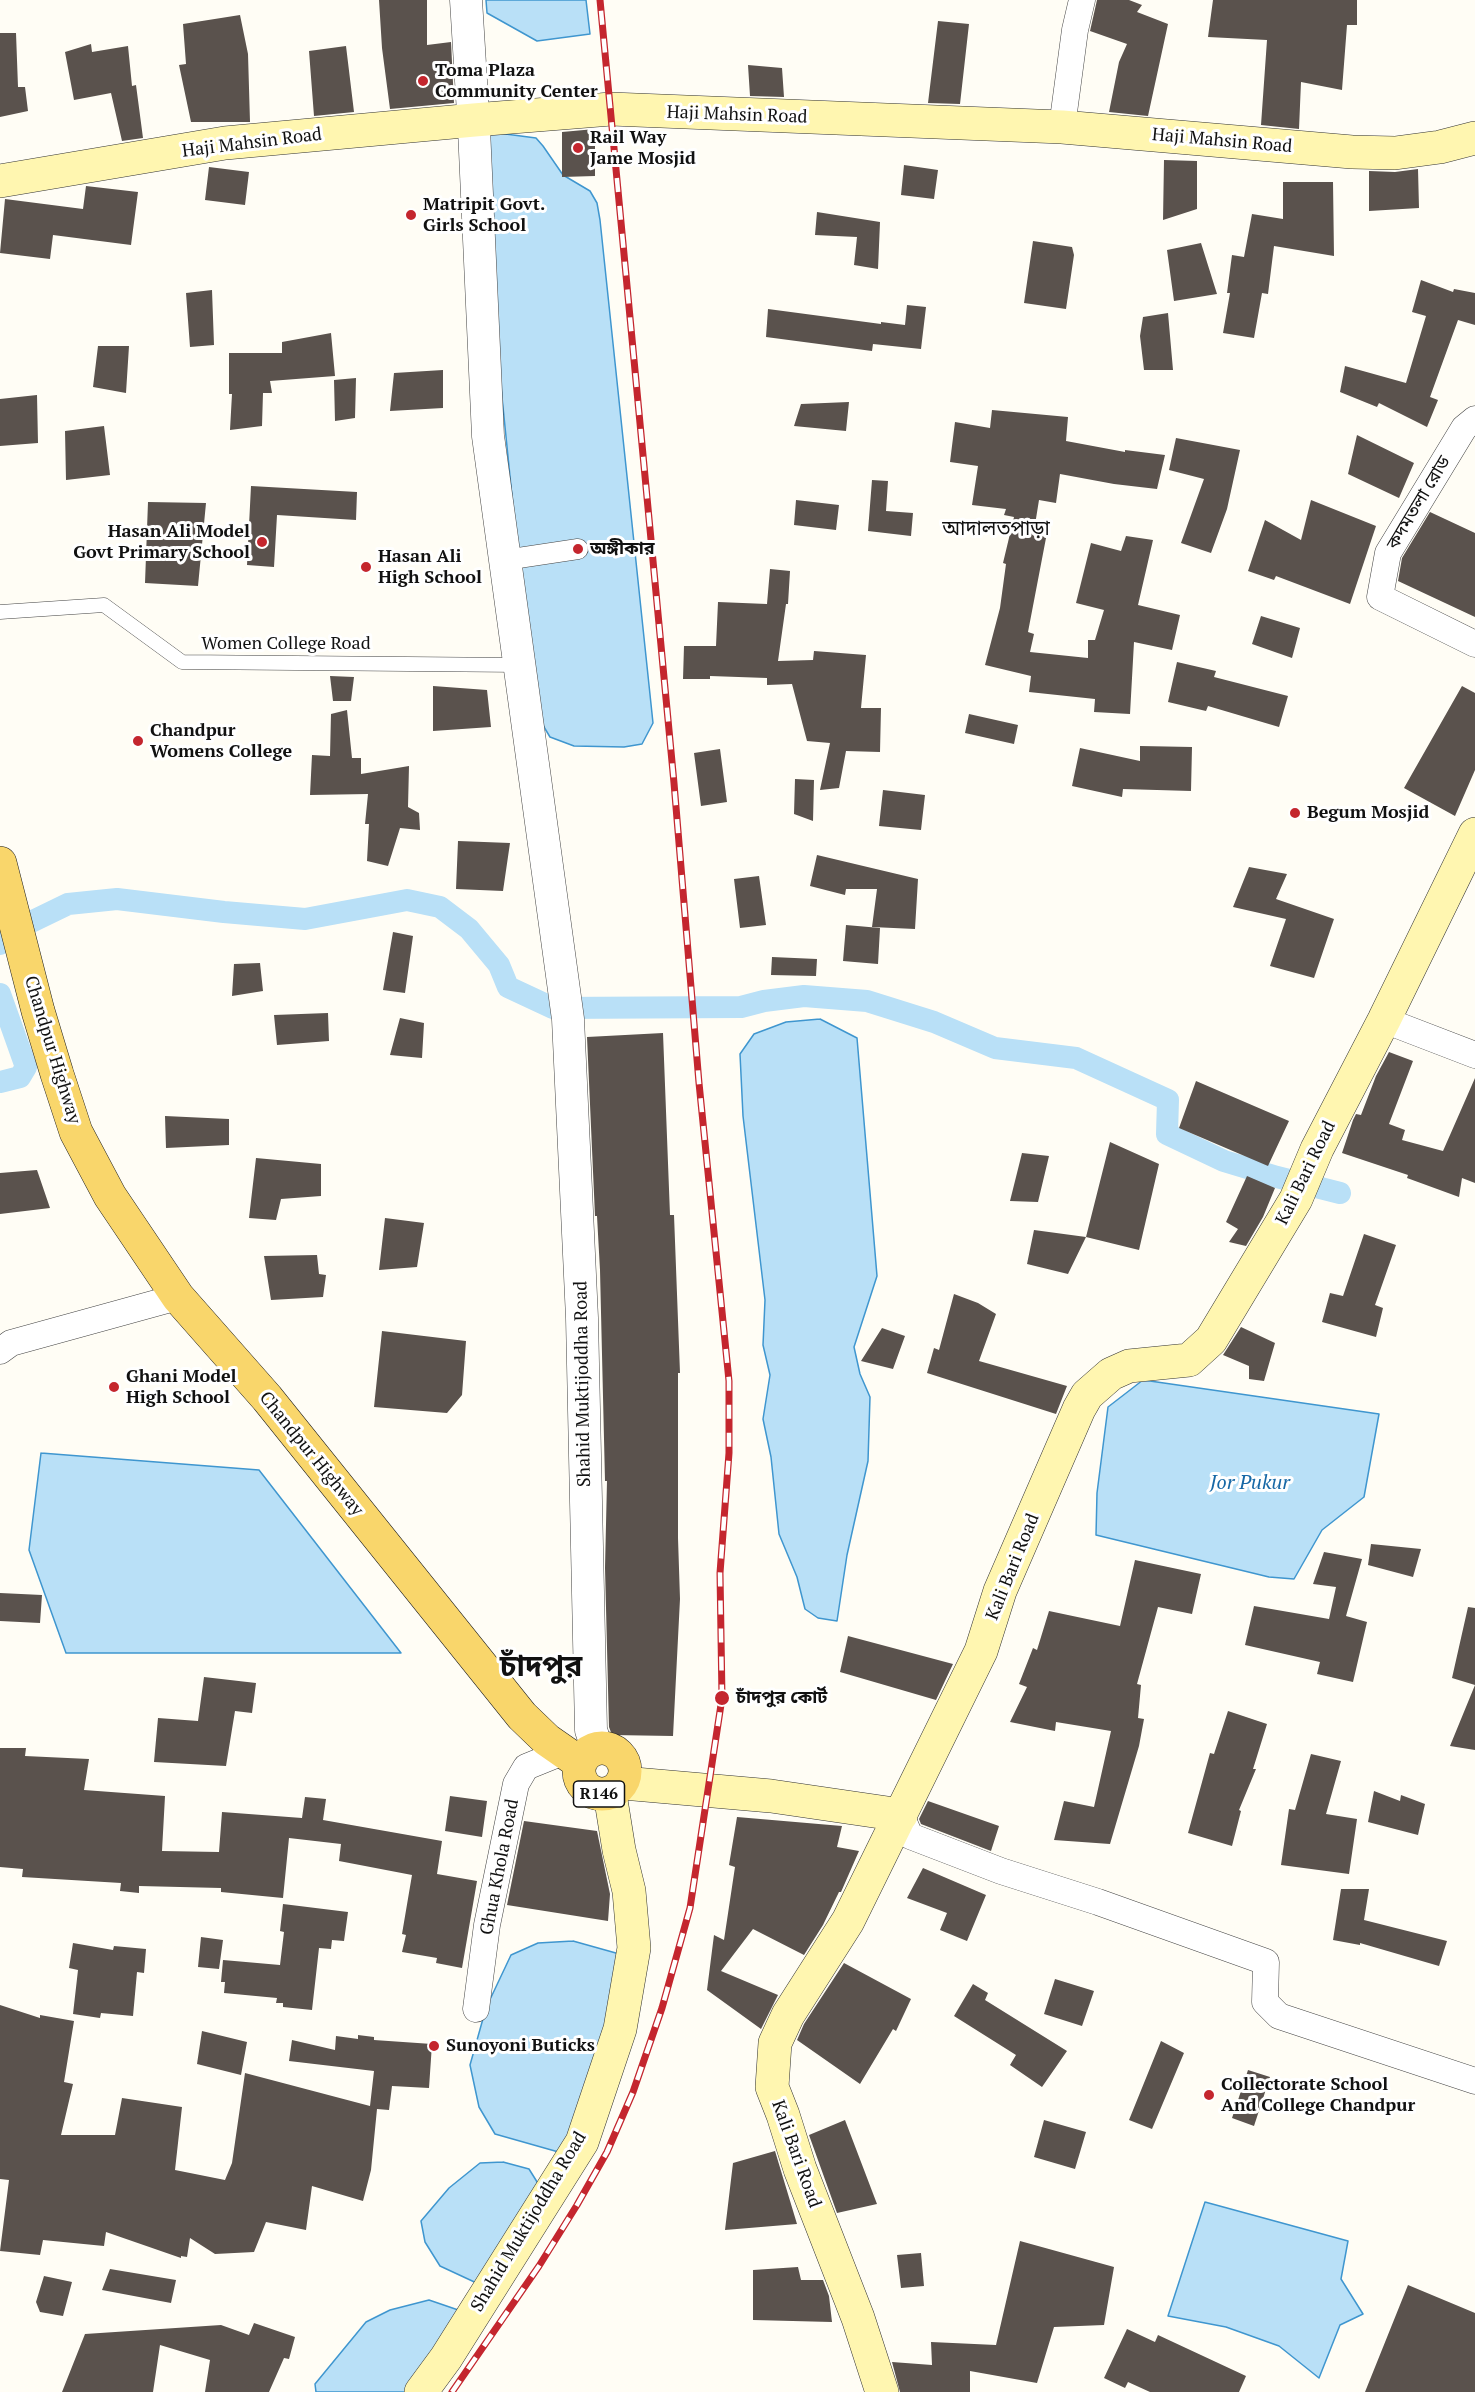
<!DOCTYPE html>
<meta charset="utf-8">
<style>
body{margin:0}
canvas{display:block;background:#fffdf5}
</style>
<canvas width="1475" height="2392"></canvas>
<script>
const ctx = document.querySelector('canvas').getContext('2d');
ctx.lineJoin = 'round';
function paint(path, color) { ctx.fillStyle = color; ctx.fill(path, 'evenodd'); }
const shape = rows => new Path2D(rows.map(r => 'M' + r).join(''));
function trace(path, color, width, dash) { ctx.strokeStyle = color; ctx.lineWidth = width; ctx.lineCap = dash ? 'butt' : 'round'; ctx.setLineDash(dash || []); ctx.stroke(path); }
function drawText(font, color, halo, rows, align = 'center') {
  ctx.font = font + ' "PT Serif","Noto Sans Bengali",serif'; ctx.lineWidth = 6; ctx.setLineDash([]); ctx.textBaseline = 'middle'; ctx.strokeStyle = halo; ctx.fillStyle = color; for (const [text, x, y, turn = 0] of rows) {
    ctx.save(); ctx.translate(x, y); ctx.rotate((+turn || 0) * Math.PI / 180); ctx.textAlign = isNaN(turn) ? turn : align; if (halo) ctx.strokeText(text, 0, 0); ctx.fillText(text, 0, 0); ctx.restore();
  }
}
const water = shape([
 [486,0,586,0,590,34,537,41,487,13,486,0],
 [498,133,536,138,543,146,563,175,590,191,597,203,600,220,653,723,642,744,624,747,574,746,550,737,541,722,515,526,478,159,485,136,498,133],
 [820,1019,857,1038,877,1276,854,1347,860,1374,870,1397,868,1461,847,1555,837,1621,818,1618,805,1609,797,1577,779,1534,771,1457,763,1419,770,1375,763,1345,765,1300,743,1116,740,1054,754,1034,786,1022,820,1019],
 [1143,1380,1379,1414,1364,1497,1322,1530,1294,1579,1269,1577,1096,1535,1097,1493,1108,1407,1143,1380],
 [41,1453,259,1470,401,1653,66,1653,29,1550,41,1453],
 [573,1941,623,1955,614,2044,562,2153,495,2134,479,2107,470,2065,486,2008,511,1955,538,1943,573,1941],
 [503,2162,529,2169,544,2193,483,2286,440,2266,425,2242,421,2221,449,2188,480,2163,503,2162],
 [1205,2202,1348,2241,1341,2279,1363,2314,1340,2325,1319,2378,1279,2346,1226,2327,1168,2316,1205,2202],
 [429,2300,467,2313,413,2392,316,2392,315,2384,366,2322,390,2310,429,2300]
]);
paint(water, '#b9e0f7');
trace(water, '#3f96cf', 1.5);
trace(shape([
 [0,944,4,935,68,904,117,899,224,912,305,919,407,900,440,907,469,929,499,965,508,987,553,1008,741,1007,764,1001,804,996,867,1001,934,1022,995,1048,1076,1058,1168,1100,1167,1134,1224,1161,1277,1177,1340,1193],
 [0,994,26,1067,20,1077,0,1082]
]), '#b9e0f7', 22);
paint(shape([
 [379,0,427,0,427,45,451,42,454,103,390,109,382,48],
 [1097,0,1129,0,1142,5,1137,12,1168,24,1148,116,1109,112,1119,62,1127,44,1090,31],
 [1213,0,1357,0,1357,25,1347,25,1342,90,1301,82,1299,129,1261,125,1267,40,1208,37],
 [240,15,248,54,250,122,191,122,179,65,186,64,183,24],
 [938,21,969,24,960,104,928,103],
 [0,33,16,33,18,87,25,87,28,111,0,117],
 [91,44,92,52,128,46,132,86,136,85,143,138,122,141,111,93,74,100,65,52],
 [346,46,354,112,314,116,309,51],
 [748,65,782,68,784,97,750,96],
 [595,129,595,176,562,177,562,132],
 [1164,160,1197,161,1197,209,1163,220],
 [904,165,938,170,934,199,901,195],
 [209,167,249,172,245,205,205,200],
 [1418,169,1419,208,1369,211,1369,171,1395,172],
 [1283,182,1333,182,1334,256,1274,246,1268,294,1262,293,1254,338,1223,333,1230,293,1227,293,1232,255,1244,257,1252,214,1283,219],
 [86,186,138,192,131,245,53,235,50,259,0,253,5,199,83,209],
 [817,212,880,222,878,269,854,265,857,237,815,235],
 [1033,241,1072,247,1074,255,1066,309,1024,303],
 [1201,243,1217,294,1174,301,1167,250],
 [1421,280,1453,292,1454,289,1475,293,1475,325,1458,320,1430,397,1438,400,1427,427,1379,403,1377,407,1340,392,1345,366,1406,383,1426,316,1412,312],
 [212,290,214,345,190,347,186,293],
 [907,305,926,307,921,349,873,344,872,351,766,337,768,309,881,324,881,322,905,325],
 [1168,313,1173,370,1144,370,1140,336,1143,317],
 [331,333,335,376,270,381,272,393,263,393,262,426,230,430,232,394,229,394,229,353,282,353,282,342],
 [98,346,129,346,126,393,93,387],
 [443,370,443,408,390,411,394,373],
 [356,378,355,418,335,421,334,380],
 [37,395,38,443,0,446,0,399],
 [849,402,846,431,794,426,801,404],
 [992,410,1068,417,1066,441,1125,452,1125,450,1165,455,1157,489,1114,484,1060,474,1056,503,1039,500,1034,531,1046,538,1028,632,1034,634,1030,652,1088,658,1088,640,1095,640,1104,610,1076,603,1091,543,1121,551,1126,536,1153,540,1138,605,1180,615,1172,650,1134,642,1130,714,1094,712,1095,699,1029,692,1031,676,985,665,1000,608,1006,564,1003,563,1014,517,1004,515,1006,509,972,505,978,466,950,462,955,422,990,428],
 [104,426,110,475,66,480,65,431],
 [1357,435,1414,463,1399,498,1348,474],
 [1176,438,1240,450,1227,509,1211,553,1181,543,1204,479,1169,470],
 [872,480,888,481,886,511,913,513,911,536,868,531],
 [251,486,357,492,356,520,277,515,274,567,247,565],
 [796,500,839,505,836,530,794,525],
 [1311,500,1376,526,1350,604,1276,576,1274,580,1248,571,1265,520,1301,540],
 [148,502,206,503,198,586,145,583],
 [1430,512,1475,533,1475,617,1398,581,1402,558],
 [770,569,790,571,788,604,786,604,778,661,813,660,814,651,866,655,861,708,881,708,880,752,846,751,839,788,820,790,830,743,807,741,792,684,767,685,767,678,710,676,710,679,683,679,684,646,716,646,718,602,767,604],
 [1261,616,1300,628,1292,658,1252,644],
 [1177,662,1216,671,1214,677,1288,696,1279,727,1208,706,1206,711,1168,702],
 [330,676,354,677,351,701,333,701],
 [433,686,487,690,491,727,433,731],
 [1462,686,1475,693,1475,770,1455,816,1404,788],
 [347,710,352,758,361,758,361,774,409,766,408,807,419,813,420,830,400,828,388,866,367,861,369,824,365,824,368,794,310,795,312,755,330,756,331,714],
 [969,714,1018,725,1014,744,965,733],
 [1140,746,1192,747,1191,791,1123,789,1122,797,1072,786,1080,748,1140,761],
 [720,749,727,802,701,806,694,753],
 [795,779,814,780,813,821,794,814],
 [883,790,925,795,921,830,879,826],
 [458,841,510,843,503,891,456,889],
 [817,855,918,879,915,929,872,927,877,889,846,889,845,895,810,886],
 [1249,867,1287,874,1276,899,1334,919,1314,978,1270,966,1286,919,1233,907],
 [759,876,766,925,740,928,734,879],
 [846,925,880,928,878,964,843,961],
 [393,932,413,936,405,993,383,990],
 [772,957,817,959,816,976,771,975],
 [260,963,263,991,232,996,234,964],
 [328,1013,329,1041,277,1045,274,1015],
 [400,1018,424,1023,422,1058,390,1055],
 [663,1033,670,1215,674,1215,680,1373,678,1373,678,1538,680,1599,673,1736,612,1735,609,1727,605,1568,607,1481,605,1481,600,1270,597,1216,595,1216,587,1037],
 [1389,1052,1413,1061,1389,1124,1405,1130,1402,1140,1443,1151,1475,1078,1475,1183,1462,1178,1459,1197,1407,1178,1408,1175,1342,1153,1353,1120,1356,1114,1361,1115,1376,1076],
 [1196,1081,1289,1121,1268,1166,1179,1128],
 [165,1116,229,1119,229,1145,166,1148],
 [1110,1142,1159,1164,1139,1250,1086,1237],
 [1022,1153,1049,1156,1038,1202,1010,1201],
 [256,1158,321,1164,321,1196,281,1199,276,1220,249,1218],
 [37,1170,50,1208,0,1214,0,1173],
 [1247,1176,1275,1188,1263,1217,1246,1246,1229,1242,1238,1229,1226,1222],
 [385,1218,424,1223,417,1267,379,1270],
 [1034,1230,1086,1237,1068,1274,1027,1264],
 [1364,1234,1396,1245,1375,1305,1383,1308,1376,1337,1322,1322,1330,1293,1343,1296],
 [317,1255,319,1274,326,1275,323,1297,271,1300,264,1256],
 [954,1294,978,1303,996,1314,979,1361,1067,1386,1056,1414,927,1373,934,1348,939,1350],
 [1241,1327,1275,1343,1264,1381,1249,1379,1249,1366,1223,1355],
 [882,1328,905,1336,893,1369,861,1361],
 [382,1331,466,1341,462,1395,447,1413,374,1407],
 [1371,1544,1421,1549,1413,1577,1368,1565],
 [1324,1552,1362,1559,1346,1616,1367,1622,1353,1682,1317,1674,1320,1662,1245,1645,1254,1606,1329,1619,1336,1587,1313,1584],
 [1135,1560,1201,1574,1192,1614,1158,1607,1137,1684,1141,1685,1138,1718,1144,1719,1139,1746,1110,1844,1054,1840,1064,1801,1094,1807,1111,1731,1056,1722,1055,1731,1010,1722,1027,1687,1019,1684,1033,1648,1037,1650,1049,1611,1120,1626],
 [0,1593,42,1595,40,1623,0,1621],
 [1468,1607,1475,1608,1475,1750,1450,1746,1475,1685,1452,1678],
 [848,1636,953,1664,936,1700,840,1672],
 [204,1677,256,1683,252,1713,235,1711,226,1766,154,1762,158,1718,198,1721],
 [1228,1711,1267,1724,1253,1769,1256,1769,1239,1810,1241,1811,1232,1846,1188,1833,1210,1753,1214,1754],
 [0,1748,26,1748,25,1756,89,1759,84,1790,165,1796,162,1851,219,1852,222,1812,302,1818,305,1797,326,1799,323,1820,442,1841,437,1874,477,1881,462,1968,436,1963,437,1958,402,1952,406,1935,402,1934,412,1875,339,1861,341,1844,289,1838,283,1898,221,1892,221,1888,139,1886,139,1893,120,1891,121,1883,22,1877,23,1869,0,1867],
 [1311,1754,1341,1761,1326,1814,1357,1819,1349,1874,1281,1865,1289,1809,1295,1810],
 [1374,1791,1400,1801,1401,1795,1425,1804,1418,1835,1368,1822],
 [450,1796,487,1801,482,1837,445,1831],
 [928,1801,999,1826,991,1851,921,1824,919,1819],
 [737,1817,842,1826,837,1847,859,1851,841,1892,839,1892,823,1925,804,1955,753,1929,721,1971,778,1995,761,2029,707,1990,714,1935,724,1940,735,1867,729,1865],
 [524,1821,597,1831,610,1894,608,1921,507,1905],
 [923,1868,986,1895,967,1941,940,1930,947,1913,907,1898],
 [1341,1889,1369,1889,1364,1920,1447,1941,1439,1966,1360,1943,1360,1945,1333,1940],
 [283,1904,348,1912,344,1941,332,1940,331,1949,319,1948,312,2010,283,2007,283,2003,276,2003,277,1998,224,1993,225,1982,221,1982,223,1960,280,1965,284,1932,280,1931],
 [201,1937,223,1940,219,1969,198,1967],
 [73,1943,113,1950,114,1946,146,1949,144,1973,137,1972,133,2016,101,2013,100,2018,73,2014,78,1970,69,1968],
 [844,1963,911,1999,896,2031,893,2029,860,2084,797,2040,804,2024],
 [1055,1979,1094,1991,1082,2026,1044,2014],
 [973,1984,988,1993,985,2000,1067,2051,1042,2087,1010,2065,1016,2055,954,2016],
 [0,2005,40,2018,40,2015,74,2021,64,2082,73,2084,61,2135,115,2135,122,2098,182,2107,175,2170,225,2180,232,2163,245,2073,370,2106,374,2071,289,2061,292,2040,335,2050,336,2036,358,2039,358,2035,374,2037,374,2040,432,2044,429,2088,392,2086,389,2110,377,2109,371,2170,363,2201,312,2186,306,2230,266,2222,254,2252,215,2254,190,2238,187,2257,181,2256,181,2258,106,2232,104,2246,43,2240,40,2255,0,2251,9,2180,0,2179],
 [202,2031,247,2042,241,2075,197,2064],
 [1161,2041,1184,2053,1152,2129,1129,2120],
 [1248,2070,1270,2077,1254,2126,1232,2118],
 [845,2120,877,2204,837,2213,809,2135],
 [1044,2120,1086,2132,1075,2169,1034,2157],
 [775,2151,797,2224,725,2230,733,2163],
 [1020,2241,1114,2267,1104,2325,1054,2327,1037,2383,970,2371,970,2392,900,2392,892,2362,932,2365,931,2342,996,2345],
 [921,2253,924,2286,901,2288,897,2255],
 [798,2267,801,2280,823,2280,829,2296,832,2322,753,2320,753,2270],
 [110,2269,176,2280,171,2303,102,2290],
 [44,2276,72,2282,63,2316,40,2312,36,2302],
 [1408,2285,1475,2313,1475,2392,1365,2392],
 [254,2323,295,2337,289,2359,284,2358,269,2392,205,2392,210,2360,160,2345,153,2392,62,2392,85,2334,221,2325,249,2335],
 [1127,2329,1155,2342,1158,2335,1246,2376,1239,2392,1150,2392,1128,2382,1125,2388,1104,2378]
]), '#5a524d');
const service = shape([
 [0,612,104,605,182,662,520,665]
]);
const pedestrian = shape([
 [505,560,578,549]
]);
const minor = shape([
 [1062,127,1075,30,1082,0],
 [1475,419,1464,428,1388,553,1380,597,1475,644],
 [1384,1020,1475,1055],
 [0,1351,11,1343,178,1297],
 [901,1815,910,1836,1001,1871,1098,1902,1266,1962,1265,2002,1279,2016,1475,2081],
 [476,2009,487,1925,516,1784,526,1767,563,1752]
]);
const tertiary = shape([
 [466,0,474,129,488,436,568,1019,582,1318,591,1730,597,1748]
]);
const secondary = shape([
 [0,181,225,143,474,120,611,109,1062,127,1352,152,1395,153,1440,147,1475,138],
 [623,1783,771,1796,901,1815],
 [421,2392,446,2358,582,2142,620,2029,634,1948,629,1891,619,1850,610,1794],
 [882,2392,858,2318,800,2169,783,2115,772,2087,775,2043,788,2015,848,1921,981,1651,1000,1591,1079,1409,1087,1395,1111,1374,1129,1366,1189,1360,1211,1340,1296,1199,1317,1149,1384,1020,1475,834]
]);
const primary = shape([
 [0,863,38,1011,57,1074,76,1132,110,1196,178,1297,267,1398,522,1716,547,1740,580,1763],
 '579 1771a23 23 0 1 1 46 0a23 23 0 1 1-46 0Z'
]);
trace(service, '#444', 15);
trace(pedestrian, '#444', 21);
trace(minor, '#444', 27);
trace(tertiary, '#444', 33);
trace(secondary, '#333', 34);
trace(primary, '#222', 34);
trace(service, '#fff', 14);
trace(pedestrian, '#fff', 20);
trace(minor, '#fff', 26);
trace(tertiary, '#fff', 32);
trace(secondary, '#fff6b0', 33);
trace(primary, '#f9d66b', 33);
const rail = shape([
 [452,2392,539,2266,577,2205,607,2152,633,2092,662,2008,690,1908,722,1698,720,1573,729,1453,729,1381,699,1083,674,783,600,0]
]);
trace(rail, '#c4262e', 7);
trace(rail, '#fff', 4.5, [14]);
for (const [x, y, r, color] of [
 [423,81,6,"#c4262e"],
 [578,148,6,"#c4262e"],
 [411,215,6,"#c4262e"],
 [262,542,6,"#c4262e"],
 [578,549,6,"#c4262e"],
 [366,567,6,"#c4262e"],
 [138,741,6,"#c4262e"],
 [1295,813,6,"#c4262e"],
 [114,1387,6,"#c4262e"],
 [722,1698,8,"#c4262e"],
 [434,2046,6,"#c4262e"],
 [1209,2095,6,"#c4262e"]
]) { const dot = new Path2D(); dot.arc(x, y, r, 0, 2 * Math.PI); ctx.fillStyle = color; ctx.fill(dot); trace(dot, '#fff', 2); }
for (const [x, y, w] of [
 [599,1794,51]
]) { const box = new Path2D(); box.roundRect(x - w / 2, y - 13, w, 26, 4.5); ctx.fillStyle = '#fff'; ctx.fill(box); trace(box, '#111', 1.5); }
drawText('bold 16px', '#111', null, [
 ["R146",599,1794]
]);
drawText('bold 18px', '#111', '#fff', [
 ["Toma Plaza",435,71],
 ["Community Center",435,92],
 ["Rail Way",590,138],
 ["Jame Mosjid",590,159],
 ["Matripit Govt.",423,205],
 ["Girls School",423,226],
 ["Hasan Ali Model",250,532,"right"],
 ["Govt Primary School",250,553,"right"],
 ["অঙ্গীকার",590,549],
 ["Hasan Ali",378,557],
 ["High School",378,578],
 ["Chandpur",150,731],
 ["Womens College",150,752],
 ["Begum Mosjid",1307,813],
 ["Ghani Model",126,1377],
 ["High School",126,1398],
 ["চাঁদপুর কোর্ট",736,1698],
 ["Sunoyoni Buticks",446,2046],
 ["Collectorate School",1221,2085],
 ["And College Chandpur",1221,2106]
], 'left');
drawText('18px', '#111', '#fff', [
 ["Haji Mahsin Road",737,115,2],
 ["Haji Mahsin Road",1222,141,5],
 ["Haji Mahsin Road",252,143,-7],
 ["কদমতলা রোড",1419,503,-59],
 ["Women College Road",286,644],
 ["Chandpur Highway",52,1050,73],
 ["Kali Bari Road",1306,1173,-64],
 ["Shahid Muktijoddha Road",583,1384,-91],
 ["Chandpur Highway",311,1454,51],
 ["Kali Bari Road",1013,1567,-68],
 ["Ghua Khola Road",500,1867,-79],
 ["Kali Bari Road",796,2154,70],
 ["Shahid Muktijoddha Road",529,2222,-59]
]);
drawText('20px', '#111', '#fff', [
 ["আদালতপাড়া",996,529]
]);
drawText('italic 20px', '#1768a6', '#fff', [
 ["Jor Pukur",1250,1483]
]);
drawText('bold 30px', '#111', '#fff', [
 ["চাঁদপুর",541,1667]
]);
</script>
